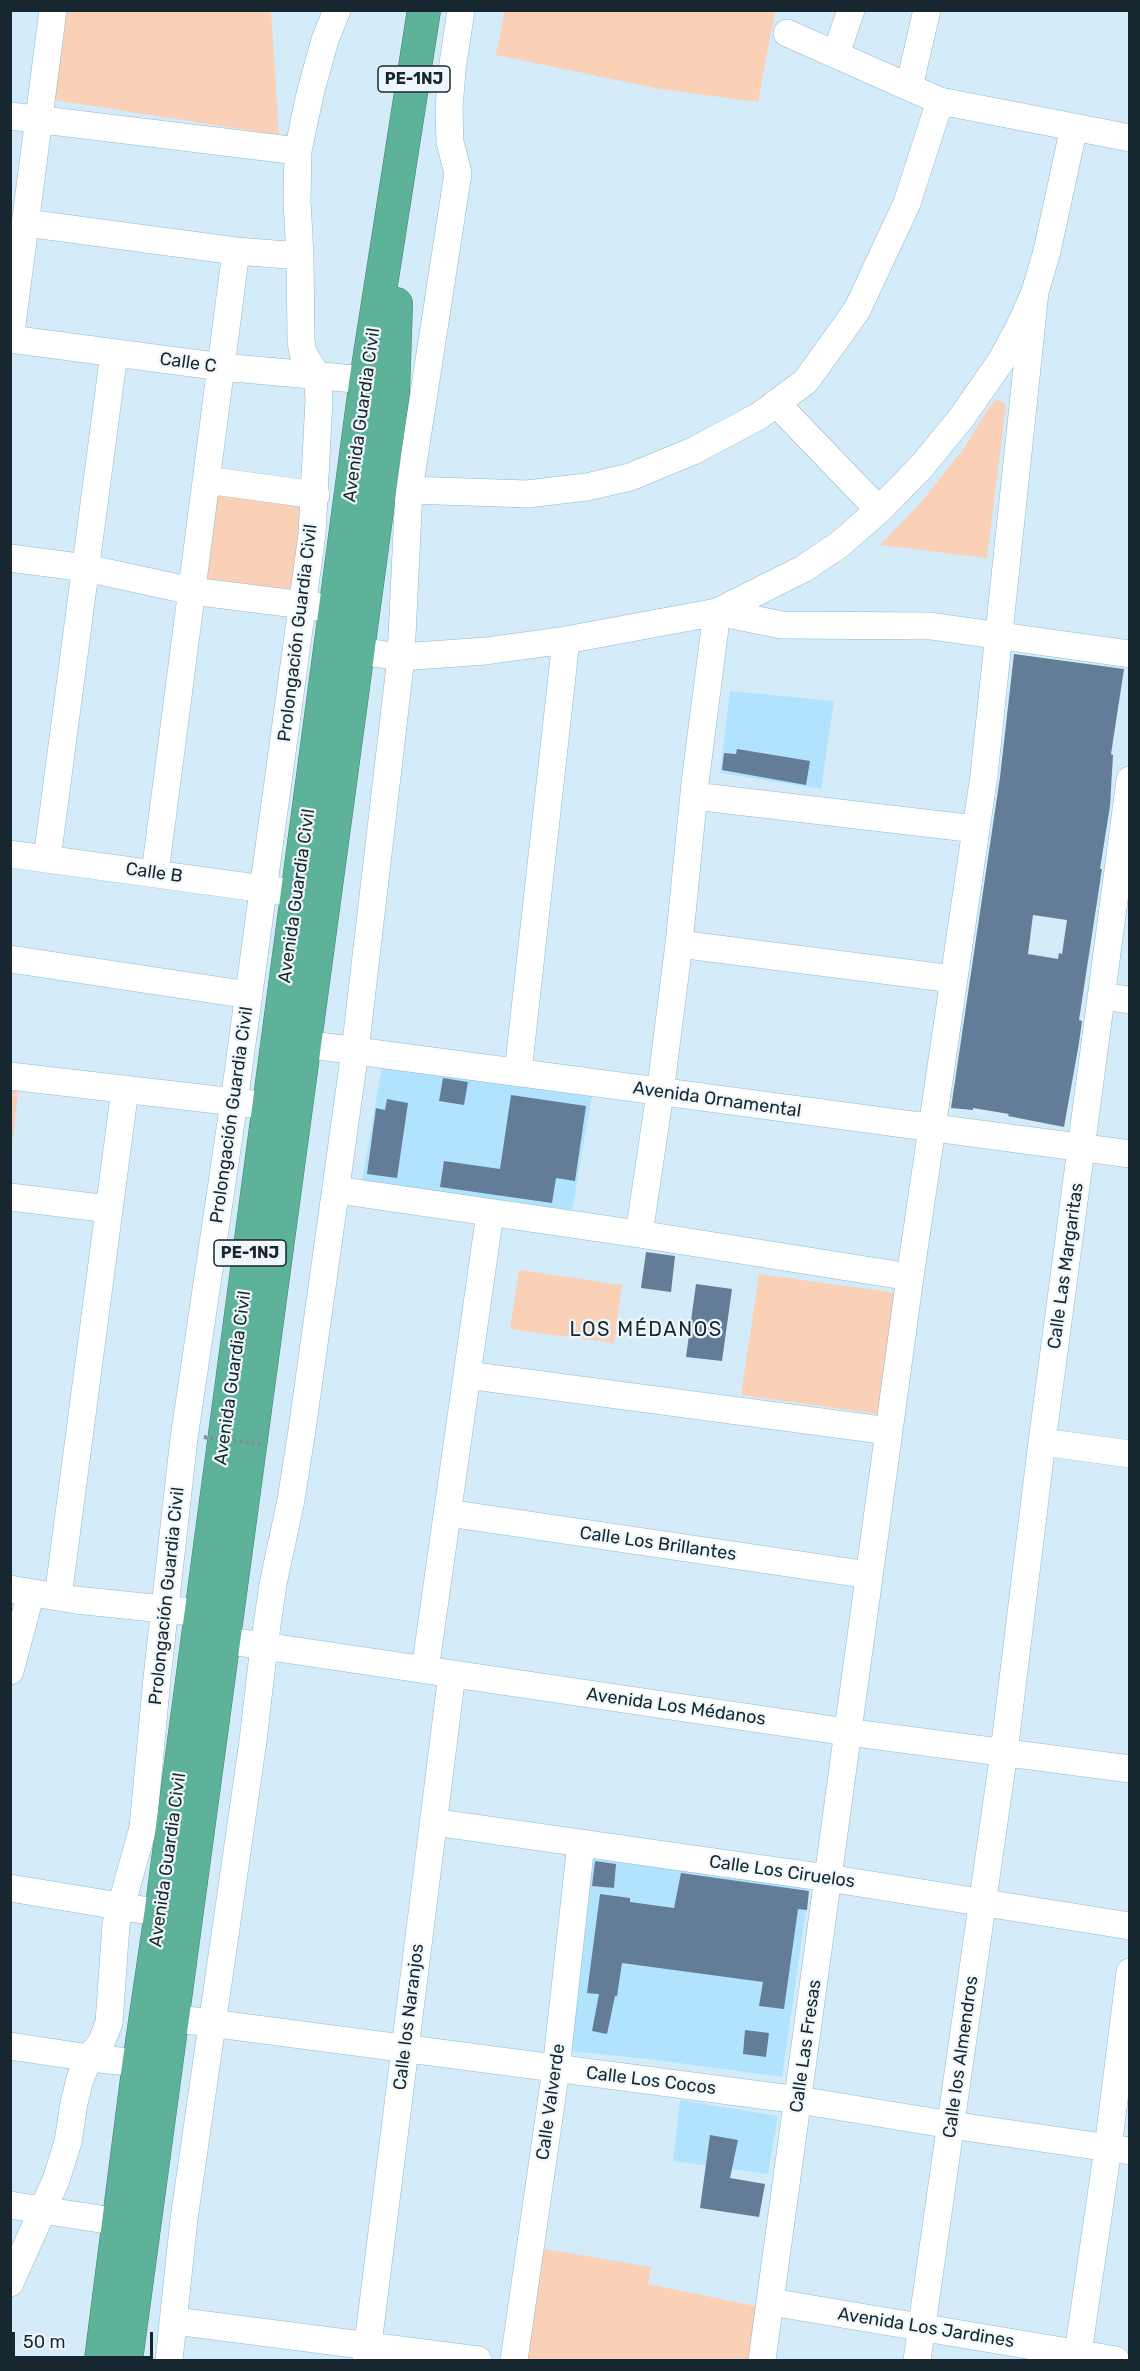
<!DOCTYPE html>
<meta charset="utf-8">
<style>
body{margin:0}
#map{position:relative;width:1140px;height:2371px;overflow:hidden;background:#d4ecfa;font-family:Rubik,sans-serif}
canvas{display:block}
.frame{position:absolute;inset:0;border:12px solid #17272f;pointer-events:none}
.scale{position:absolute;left:12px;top:2332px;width:141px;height:27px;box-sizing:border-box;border:3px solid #17272f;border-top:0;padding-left:8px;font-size:18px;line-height:21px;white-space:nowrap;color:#17272f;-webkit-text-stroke:4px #eff7fb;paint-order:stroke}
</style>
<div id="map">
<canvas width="1140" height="2371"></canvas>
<div class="frame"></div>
<div class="scale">50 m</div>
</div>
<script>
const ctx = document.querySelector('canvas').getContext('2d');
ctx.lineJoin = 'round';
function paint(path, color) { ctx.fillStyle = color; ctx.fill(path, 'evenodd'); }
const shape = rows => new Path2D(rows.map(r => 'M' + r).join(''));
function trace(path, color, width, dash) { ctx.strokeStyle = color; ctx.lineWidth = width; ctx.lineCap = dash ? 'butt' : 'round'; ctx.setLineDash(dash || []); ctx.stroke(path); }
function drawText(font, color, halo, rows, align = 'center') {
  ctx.font = font + ' Rubik,sans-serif'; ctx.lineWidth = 4.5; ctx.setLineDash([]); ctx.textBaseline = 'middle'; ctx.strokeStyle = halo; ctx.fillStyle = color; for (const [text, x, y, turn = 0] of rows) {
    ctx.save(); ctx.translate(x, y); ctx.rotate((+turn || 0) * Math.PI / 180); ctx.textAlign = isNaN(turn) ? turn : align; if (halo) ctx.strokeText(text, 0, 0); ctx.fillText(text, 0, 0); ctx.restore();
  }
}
paint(shape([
 [730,691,834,701,821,789,720,773],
 [383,1061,592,1095,572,1210,362,1181],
 [593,1858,809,1889,782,2077,657,2060,570,2051],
 [680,2100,778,2116,768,2174,673,2161]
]), '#b2e3fe');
paint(shape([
 [505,10,775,10,775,11,758,102,660,89,496,55],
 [66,11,271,11,279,135,54,100],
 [998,399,1006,405,987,558,880,545,923,500,964,448,989,407],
 [213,489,305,503,296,592,202,578],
 [11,1086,19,1086,11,1156],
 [519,1270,622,1285,614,1343,510,1329],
 [759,1274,897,1293,879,1414,741,1395],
 [538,2248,651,2267,648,2284,760,2307,752,2360,522,2360]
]), '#fad0b7');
paint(shape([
 [1014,654,1124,669,1111,754,1113,755,1110,806,1100,869,1102,869,1079,1020,1082,1021,1079,1043,1064,1127,1008,1116,1009,1114,973,1108,973,1110,951,1108,1000,777],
 [1033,915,1067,920,1062,954,1059,953,1058,959,1028,954],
 [737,749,810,761,806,785,722,770,724,753,736,754],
 [443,1078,468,1082,464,1105,439,1101],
 [511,1095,586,1106,575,1181,556,1178,552,1203,440,1187,444,1161,500,1169],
 [387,1099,408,1103,397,1178,367,1174,376,1108,385,1110],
 [646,1252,675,1256,671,1292,641,1288],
 [696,1284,732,1289,722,1361,686,1357],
 [595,1861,616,1864,614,1888,592,1886],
 [681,1873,809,1891,807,1910,798,1909,784,2009,759,2006,763,1982,622,1963,617,1996,615,1996,607,2034,592,2031,599,1994,587,1993,600,1894,630,1898,630,1902,674,1908],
 [745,2030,769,2033,766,2057,743,2054],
 [710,2135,738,2140,730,2178,765,2184,759,2217,700,2208]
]), '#637c98');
const minor = shape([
 [787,33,940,101,1130,138],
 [836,54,851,10],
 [909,87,927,10],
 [10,116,298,151],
 [26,223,236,251,300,256],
 [10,339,222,367,366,380],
 [10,340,53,10],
 [776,403,879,510],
 [206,480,316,495],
 [409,490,527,494,587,487,630,477,693,451,759,416,806,381,857,310,907,203,940,101],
 [10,558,86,568,192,591,320,607],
 [358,651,401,657,486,651,566,640,717,612,803,569,840,544,879,510,922,466,962,417,1001,361,1019,328,1035,292,1047,251,1074,127],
 [694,796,976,829],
 [10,854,280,891],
 [47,859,114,353],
 [155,873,236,251],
 [679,944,953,979],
 [10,959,249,995],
 [1101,996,1130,1000],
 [304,1044,1130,1154],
 [518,1072,566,640],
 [10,1076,252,1104],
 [337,1190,639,1234,910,1277],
 [10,1197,109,1209],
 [639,1234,660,1093,679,944,695,783,717,612,782,625,930,626,1130,654],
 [467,1375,889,1431],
 [1042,1442,1130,1454],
 [448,1513,869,1575],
 [10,1589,76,1600,182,1611],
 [58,1597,125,1089],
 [223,1640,847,1732,1130,1769],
 [425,1670,490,1213],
 [10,1671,31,1593],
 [433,1822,828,1878,1130,1926],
 [10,1888,161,1913],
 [172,2018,799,2100,951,2125,1130,2151],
 [10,2046,89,2058,139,2063],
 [10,2205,119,2222],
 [10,2283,56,2180,68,2142,74,2103,80,2079,89,2058,101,2043,109,2023,116,1924,143,1828,157,1678,184,1438,234,1102,312,534,319,400,317,376,303,353,301,341,300,256,297,201,298,151,310,94,325,40,337,10],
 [771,2302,1116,2360],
 [175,2321,478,2360],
 [169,2360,184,2219,253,1741,264,1646,273,1584,291,1500,302,1430,355,1051,401,657,409,490,458,173,450,142,449,108,452,70,461,10],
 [366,2360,452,1674],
 [514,2360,556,2069,581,1843],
 [762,2360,910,1277,984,775,1035,292],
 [917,2360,1004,1752,1042,1442,1130,780],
 [1077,2360,1108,2148,1130,1972]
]);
const highway = shape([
 [101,2360,139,2063,161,1913,366,380,424,10],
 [126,2360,393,392,396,304]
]);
trace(minor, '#8fb7cc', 28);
trace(highway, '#448174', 34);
trace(minor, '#fff', 27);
trace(highway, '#5db299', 33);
trace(shape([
 [204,1437,264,1445]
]), '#7b8f9b', 4, [3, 3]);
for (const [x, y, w] of [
 [414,79,72],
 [250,1253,72]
]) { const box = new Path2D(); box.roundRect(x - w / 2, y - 13, w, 26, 4.5); ctx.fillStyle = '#eff7fb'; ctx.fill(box); trace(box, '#17272f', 1.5); }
drawText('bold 16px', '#17272f', null, [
 ["PE-1NJ",414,79],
 ["PE-1NJ",250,1253]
]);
drawText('18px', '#17272f', '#eff7fb', [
 ["Calle C",188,363,8],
 ["Avenida Guardia Civil",362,415,-82],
 ["Prolongación Guardia Civil",298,633,-83],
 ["Calle B",154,873,8],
 ["Avenida Guardia Civil",297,896,-82],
 ["Avenida Ornamental",717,1100,8],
 ["Prolongación Guardia Civil",232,1115,-82],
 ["Calle Las Margaritas",1066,1266,-82],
 ["Avenida Guardia Civil",233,1378,-82],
 ["Calle Los Brillantes",658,1544,8],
 ["Prolongación Guardia Civil",167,1596,-84],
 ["Avenida Los Médanos",676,1707,8],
 ["Avenida Guardia Civil",168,1860,-82],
 ["Calle Los Ciruelos",782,1872,8],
 ["Calle los Naranjos",409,2017,-83],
 ["Calle Las Fresas",806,2046,-82],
 ["Calle los Almendros",961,2057,-82],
 ["Calle Los Cocos",651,2081,7],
 ["Calle Valverde",551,2102,-82],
 ["Avenida Los Jardines",926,2328,9]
]);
ctx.letterSpacing = '1.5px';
drawText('20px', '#17272f', '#eff7fb', [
 ["LOS MÉDANOS",646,1330]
]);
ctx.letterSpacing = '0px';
</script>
